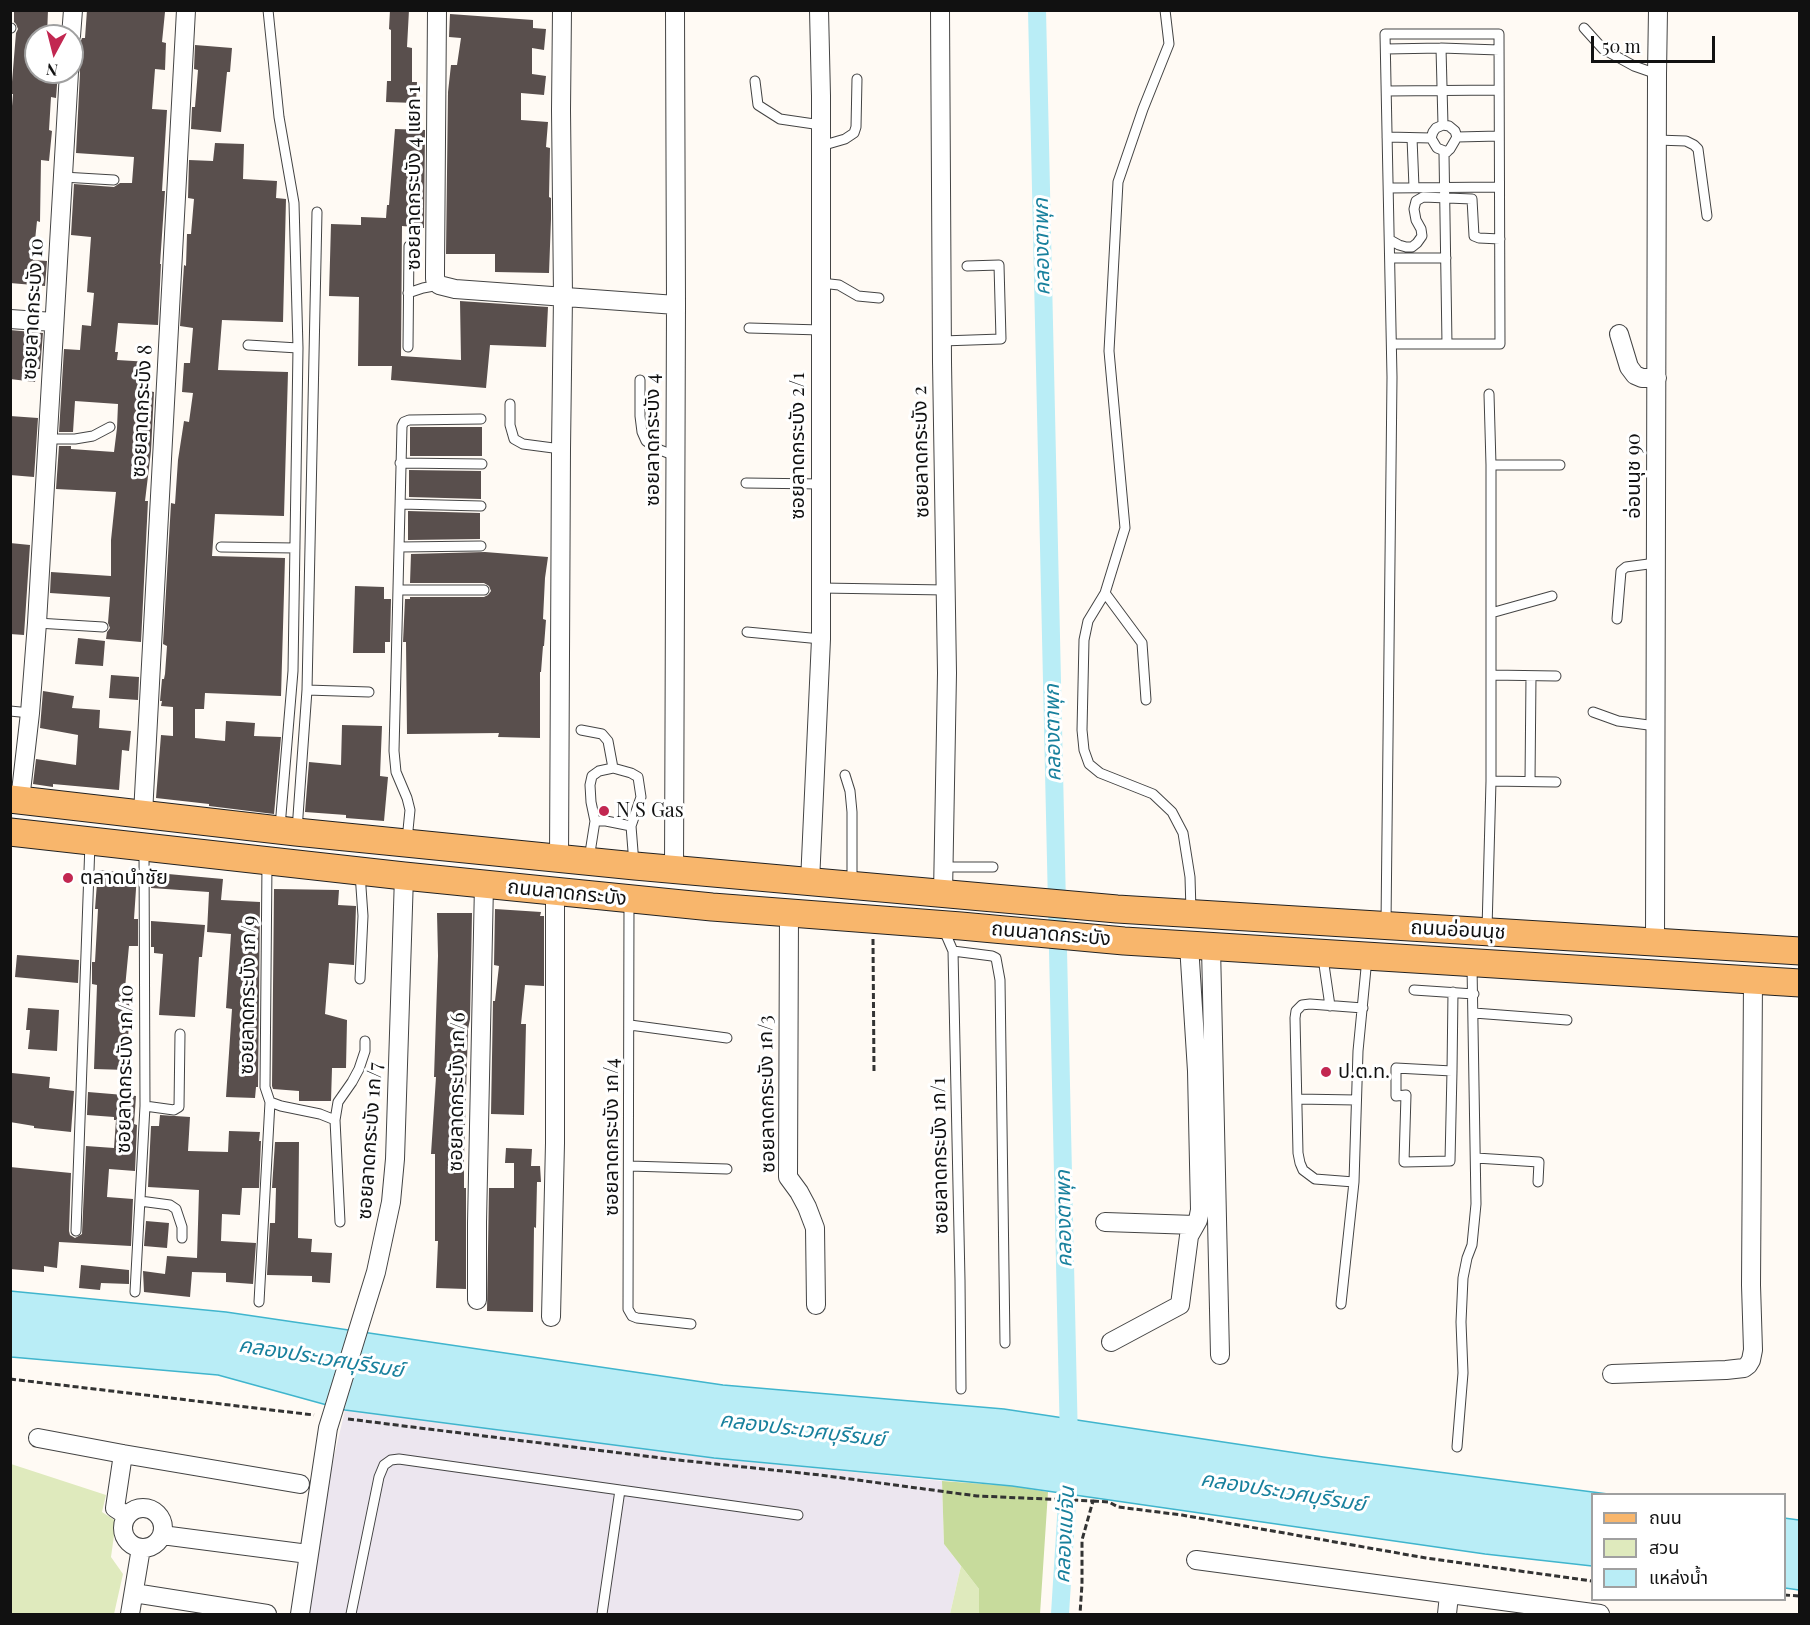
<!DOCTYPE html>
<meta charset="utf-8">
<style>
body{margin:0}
#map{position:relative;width:1810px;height:1625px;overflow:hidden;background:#fffaf4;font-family:"Playfair Display","Noto Sans Thai",serif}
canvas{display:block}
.frame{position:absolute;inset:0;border:12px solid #111;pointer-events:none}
.legend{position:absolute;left:1591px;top:1493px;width:195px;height:108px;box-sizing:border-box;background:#fff;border:2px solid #a0a0a0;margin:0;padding:8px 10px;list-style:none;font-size:18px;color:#111}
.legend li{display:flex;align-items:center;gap:12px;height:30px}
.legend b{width:30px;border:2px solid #a0a0a0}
.north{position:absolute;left:24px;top:24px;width:60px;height:60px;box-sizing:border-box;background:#fff;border:2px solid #a0a0a0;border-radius:50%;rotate:187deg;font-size:16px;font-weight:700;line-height:24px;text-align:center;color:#111}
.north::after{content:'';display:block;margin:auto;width:21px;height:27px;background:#c22751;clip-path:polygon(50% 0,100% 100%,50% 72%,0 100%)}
.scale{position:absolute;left:1591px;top:36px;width:124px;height:27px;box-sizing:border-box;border:3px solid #111;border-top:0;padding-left:8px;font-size:18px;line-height:21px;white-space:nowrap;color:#111;-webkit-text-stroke:4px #fff;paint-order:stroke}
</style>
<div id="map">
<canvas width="1810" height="1625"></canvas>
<div class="frame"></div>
<ul class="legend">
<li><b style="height:8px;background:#f8b66c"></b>ถนน</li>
<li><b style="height:16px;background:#dfeabd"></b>สวน</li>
<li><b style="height:16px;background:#b9edf6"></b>แหล่งน้ำ</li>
</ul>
<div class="north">N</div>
<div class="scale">50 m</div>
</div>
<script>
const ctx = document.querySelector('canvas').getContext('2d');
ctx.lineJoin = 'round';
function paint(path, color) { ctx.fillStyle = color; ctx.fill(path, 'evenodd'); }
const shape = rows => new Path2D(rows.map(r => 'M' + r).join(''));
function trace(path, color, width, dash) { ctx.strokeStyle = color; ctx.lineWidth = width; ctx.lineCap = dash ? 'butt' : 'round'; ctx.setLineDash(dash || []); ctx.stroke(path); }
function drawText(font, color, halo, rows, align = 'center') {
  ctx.font = font + ' "Playfair Display","Noto Sans Thai",serif'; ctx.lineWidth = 6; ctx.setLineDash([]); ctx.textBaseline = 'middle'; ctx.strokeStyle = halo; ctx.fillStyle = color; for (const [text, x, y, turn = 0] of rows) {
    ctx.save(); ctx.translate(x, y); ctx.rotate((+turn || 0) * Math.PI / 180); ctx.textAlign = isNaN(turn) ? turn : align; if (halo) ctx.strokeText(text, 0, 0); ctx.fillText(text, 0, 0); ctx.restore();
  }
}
paint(shape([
 [345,1410,714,1458,942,1481,944,1544,961,1566,950,1614,308,1614,330,1474]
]), '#ece6ef');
paint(shape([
 [11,1464,106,1495,102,1512,116,1521,111,1557,123,1574,114,1614,11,1614],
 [961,1566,979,1589,979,1614,950,1614]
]), '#dfeabd');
paint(shape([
 [942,1481,1012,1486,1048,1492,1040,1614,979,1614,979,1589,944,1544]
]), '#c7db9c');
const water = shape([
 [10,1291,226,1312,723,1385,1004,1409,1323,1457,1608,1494,1592,1494,1592,1566,1485,1554,1012,1486,714,1458,345,1410,218,1375,11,1357,10,1291],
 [1784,1518,1799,1520,1799,1590,1785,1588,1784,1518]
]);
paint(water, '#b9edf6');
trace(water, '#40b5cd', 1.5);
trace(shape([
 [1037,10,1069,1442],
 [1060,1614,1069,1470]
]), '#b9edf6', 18);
paint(shape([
 [14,10,48,10,47,36,36,36,36,72,58,72,56,98,51,97,49,130,52,131,49,161,41,160,40,222,37,221,33,260,47,261,45,286,10,283,10,130,13,94,11,94,16,33,18,29,16,24,14,22],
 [87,10,165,12,162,42,166,43,165,70,155,69,152,109,167,110,162,191,165,191,160,264,161,264,158,325,118,323,115,352,118,352,117,360,150,362,149,391,154,392,151,451,145,501,148,501,141,642,106,639,107,632,110,628,108,623,110,597,50,593,51,572,111,576,111,540,116,492,56,489,59,446,71,446,71,449,114,452,117,428,118,404,75,401,73,432,59,432,64,349,80,350,82,325,91,326,94,293,87,292,91,237,71,235,74,184,114,187,120,183,132,183,134,157,76,153,80,73,78,65,80,43,82,38,85,38],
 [390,10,409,10,407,47,412,48,412,82,417,82,416,103,386,102,387,81,391,81,391,30,389,29],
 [450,14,533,20,533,28,546,29,544,50,532,48,532,74,546,76,544,95,521,93,521,120,548,122,546,147,550,148,549,197,551,198,551,219,549,273,495,272,495,254,446,254,448,92,451,65,457,65,461,38,449,37],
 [195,45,232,48,230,72,227,72,221,132,191,129,192,107,195,107,198,70,194,69],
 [395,129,425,130,424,228,402,226,401,356,461,360,460,301,548,307,546,347,490,345,486,388,391,380,392,366,358,366,359,297,329,296,331,224,361,225,361,217,386,218,387,205,389,205],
 [215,143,244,144,243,179,277,181,276,198,286,199,283,322,222,320,218,370,288,372,284,516,215,514,212,556,285,558,281,696,205,693,204,709,195,709,195,738,225,741,226,721,255,723,254,736,281,737,274,814,209,806,209,804,156,798,161,735,173,736,173,707,161,706,162,701,160,701,162,679,164,679,165,674,167,646,163,644,171,503,175,504,178,460,184,421,189,422,193,393,182,392,184,363,190,363,193,328,180,326,184,265,186,266,187,234,191,234,194,199,188,198,189,160,213,161],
 [10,330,43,333,40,369,37,369,35,382,10,379],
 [10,416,38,418,34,477,10,475],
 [410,427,482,427,482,456,410,456],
 [409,470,481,471,481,499,409,497],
 [408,511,480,513,480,539,408,540],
 [10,543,30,545,24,635,10,634],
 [485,552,548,557,545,578,543,619,546,620,544,646,543,646,541,672,540,672,540,738,498,737,499,733,407,734,406,642,403,642,405,599,410,599,410,597,484,597,488,595,491,591,489,586,484,583,410,583,411,554],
 [355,586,384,587,384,599,391,599,390,642,385,642,385,653,353,653],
 [78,638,105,641,103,666,75,664],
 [111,675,139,677,138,700,109,698],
 [43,691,74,696,72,708,100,710,99,728,131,731,129,751,122,750,119,790,53,784,53,787,33,784,36,759,76,765,78,735,40,728],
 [342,725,382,726,380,776,388,777,384,821,346,818,346,815,305,812,309,762,341,765],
 [98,870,137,874,134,919,138,919,138,946,129,946,125,988,130,989,127,1070,94,1069,97,985,92,984,92,962,95,962,98,909,95,909],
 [157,873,223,879,221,900,260,902,258,1087,256,1087,255,1098,226,1097,232,1009,226,1008,231,934,207,932,209,892,151,888,151,875,157,875],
 [274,889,339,890,338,905,356,906,354,965,329,963,325,1014,347,1020,346,1068,332,1068,331,1101,299,1101,299,1091,273,1089,272,1086],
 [495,909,541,912,540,916,544,916,544,986,525,985,521,1024,526,1024,524,1115,491,1114,493,1001,495,1001,499,966,494,965],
 [437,913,472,913,470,1019,468,1029,464,1157,464,1188,466,1188,466,1289,436,1288,438,1241,435,1241,435,1154,431,1154,436,1077,434,1077,438,956],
 [151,921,205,925,202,957,199,957,195,1017,159,1015,163,954,154,953,154,947,151,947],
 [17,955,79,960,78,983,15,977],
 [28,1008,59,1010,57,1051,28,1049,30,1030,26,1030],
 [12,1073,50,1077,49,1088,74,1091,71,1132,34,1128,34,1126,10,1122],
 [88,1092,136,1096,134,1124,137,1125,135,1171,109,1169,107,1197,133,1199,131,1246,59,1242,57,1268,44,1266,44,1272,10,1269,10,1167,71,1173,69,1231,70,1235,75,1238,82,1234,86,1146,114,1148,116,1120,114,1120,114,1117,87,1115],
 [160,1115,190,1117,188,1151,228,1152,229,1131,260,1132,259,1141,261,1141,259,1188,242,1188,240,1215,222,1214,221,1241,256,1243,253,1284,226,1282,226,1273,192,1272,190,1297,144,1292,143,1271,165,1274,167,1256,197,1258,199,1190,148,1187,151,1126,159,1126],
 [275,1142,299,1142,298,1238,312,1239,311,1252,332,1253,330,1283,312,1282,312,1276,267,1275,270,1223,275,1223,276,1188,272,1188],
 [506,1148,532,1149,531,1166,540,1166,541,1182,537,1182,536,1228,534,1227,533,1312,487,1311,489,1188,514,1188,514,1163,505,1163],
 [146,1221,169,1223,167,1248,144,1246],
 [81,1265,129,1270,129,1284,101,1283,100,1290,79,1288]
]), '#594f4d');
const lane = shape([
 [268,10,279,117,294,203,298,348,293,671,280,827],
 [1165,10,1169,44,1143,109,1118,182,1109,351,1125,528,1105,593,1088,621,1084,640,1082,730,1084,750,1089,764,1100,773,1153,794,1172,812,1183,833,1190,877,1191,911],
 [10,28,11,28],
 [1584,28,1603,49,1634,66,1657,74],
 [1386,49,1441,48],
 [755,81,758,105,780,119,821,125],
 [1387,91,1499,90],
 [1443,125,1441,48,1499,50],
 [1387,137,1431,138],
 [1457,137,1499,136],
 [1412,138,1414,187],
 [1657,140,1686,141,1694,145,1698,149,1707,216],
 [821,146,845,139,854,133,856,127,857,79],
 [1447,152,1437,148,1431,138,1433,132,1436,128,1443,125,1449,126,1455,131,1457,137,1450,149,1444,154,1447,344],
 [63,177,114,180],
 [1389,188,1499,187],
 [1390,240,1399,245,1406,247,1412,247,1417,243,1422,236,1421,229,1416,220,1414,209,1416,201,1423,197,1472,199,1474,236,1479,238,1500,239],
 [1390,258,1446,258],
 [821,283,839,285,858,296,879,298],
 [408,293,423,288,439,285],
 [749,328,821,330],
 [942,341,1001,339,999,265,967,266],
 [248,345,298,348],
 [408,347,409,246],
 [640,380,640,416,642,432,646,441,660,450,676,456],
 [510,404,510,425,514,439,523,444,561,449],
 [48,439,75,439,93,436,110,427],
 [400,463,482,464],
 [1491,465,1560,465],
 [746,483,821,484],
 [401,504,481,506],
 [221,547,295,548],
 [400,547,481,546],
 [821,588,946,590],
 [398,590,484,590],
 [1105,593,1142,643,1146,700],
 [1491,613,1552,596],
 [1617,619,1621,571,1626,567,1656,563],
 [37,623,103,627],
 [747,632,821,639],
 [1491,675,1556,676],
 [307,690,369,692],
 [10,711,30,713],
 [1593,712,1618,721,1656,726],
 [581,730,602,734,608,741,613,768,631,773,638,777,641,797,631,826],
 [845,775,850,791,852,812,852,883],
 [1491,781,1556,782],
 [1530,781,1531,676],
 [595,821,591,802,590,785,592,776,599,771,613,768],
 [297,830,307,690,317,212],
 [407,840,410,810,407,798,396,772,394,751,402,426,404,422,409,420,481,419],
 [589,859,595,821,606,821,631,826,634,864],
 [267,863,265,1087,270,1102,281,1106,320,1114,335,1120,340,1222],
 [944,867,993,867],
 [629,901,628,1309,632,1316,637,1318,691,1324],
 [1386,923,1392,377,1385,34,1499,34,1500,344,1392,344],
 [943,928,953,951,960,1280,961,1389],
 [1487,929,1491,781,1491,465,1489,394],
 [953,951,992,956,996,958,1000,980,1005,1343],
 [1323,958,1330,1006],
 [360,979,363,916,360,873],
 [1414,990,1474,994],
 [1474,1013,1567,1020],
 [630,1025,727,1038],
 [1452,1071,1396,1068,1396,1096,1406,1095,1404,1162,1450,1161,1452,1071,1453,992],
 [1297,1099,1356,1100],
 [145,1106,174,1110,179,1107,180,1034],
 [335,1120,338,1102,352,1082,359,1069,365,1051,365,1041],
 [1476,1158,1539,1162,1538,1182],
 [630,1166,727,1169],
 [1354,1182,1315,1179,1303,1170,1300,1163,1298,1153,1295,1018,1296,1011,1302,1005,1310,1004,1363,1008],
 [140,1201,170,1205,176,1209,182,1227,182,1238],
 [76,1231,90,843],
 [135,1292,145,1106,144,850],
 [259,1302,270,1102],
 [1341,1304,1354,1182,1358,1051,1367,958],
 [1457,1447,1463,1373,1461,1322,1463,1278,1467,1258,1472,1245,1476,1204,1472,966],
 [351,1614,379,1477,384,1465,391,1460,399,1459,798,1515],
 [602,1614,620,1490]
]);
const street = shape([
 [437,10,435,270,435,279,439,285,455,289,676,305],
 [940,10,942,362,947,673,943,894],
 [71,36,73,10],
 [10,319,54,322],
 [1619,334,1629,367,1635,375,1642,378,1657,378],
 [20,800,30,713,37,623,69,72],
 [143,814,186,10],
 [559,858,561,449,563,296,561,110,562,10],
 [674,869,676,305,675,10],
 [810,882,821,639,821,96,819,10],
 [789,913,788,1177,799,1192,807,1207,815,1228,816,1305],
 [1655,941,1657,74,1658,10],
 [1211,947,1220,1355],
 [1105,1222,1195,1225],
 [477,1300,477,1223,484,884],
 [551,1317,555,1143,555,892],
 [1111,1342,1180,1305,1189,1236,1198,1220,1200,1210,1197,1071,1189,945],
 [1612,1374,1726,1370,1744,1368,1748,1365,1751,1360,1753,1350,1751,1285,1753,980],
 [38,1438,123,1454],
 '123 1528a20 20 0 1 1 40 0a20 20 0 1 1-40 0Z',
 [127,1516,115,1508,123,1454,300,1484],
 [162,1535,308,1554],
 [1196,1560,1600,1614],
 [134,1593,267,1614],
 [130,1614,141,1548],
 [300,1614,328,1428,376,1272,391,1202,395,1159,404,876],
 [1447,1614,1449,1595]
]);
const primary = shape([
 [10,799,296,832,635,866,1117,909,1800,951],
 [10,832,404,876,712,907,961,926,1124,941,1800,983]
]);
trace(lane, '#444', 11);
trace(street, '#444', 20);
trace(primary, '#222', 29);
trace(shape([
 [873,939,874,1073],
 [10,1379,314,1415],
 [348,1419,669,1459,820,1475,977,1496,1093,1501,1082,1540,1082,1584,1080,1614],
 [1093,1501,1109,1502,1118,1507,1182,1515,1426,1558,1592,1581],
 [1784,1595,1800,1596]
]), '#333', 3, [6, 3]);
trace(lane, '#fff', 9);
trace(street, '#fff', 18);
trace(primary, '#f8b66c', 27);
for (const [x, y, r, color] of [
 [604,811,6,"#c22751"],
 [68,878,6,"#c22751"],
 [1326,1072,6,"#c22751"]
]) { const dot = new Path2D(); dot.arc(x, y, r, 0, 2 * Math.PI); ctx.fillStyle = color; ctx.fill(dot); trace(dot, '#fff', 2); }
drawText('20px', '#111', '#fff', [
 ["ซอยลาดกระบัง 4 แยก 1",414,178,-90],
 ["ซอยลาดกระบัง 10",33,309,-87],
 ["ซอยลาดกระบัง 8",142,411,-87],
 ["ซอยลาดกระบัง 4",653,440,-90],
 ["ซอยลาดกระบัง 2/1",798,446,-90],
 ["ซอยลาดกระบัง 2",921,452,-91],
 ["อ่อนนุช 90",1634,476,-90],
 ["ถนนลาดกระบัง",567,893,6],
 ["ถนนอ่อนนุช",1458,930,3],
 ["ถนนลาดกระบัง",1051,934,5],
 ["ซอยลาดกระบัง 1ก/9",248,995,-89],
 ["ซอยลาดกระบัง 1ก/10",125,1069,-89],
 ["ซอยลาดกระบัง 1ก/6",457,1092,-89],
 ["ซอยลาดกระบัง 1ก/3",767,1094,-91],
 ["ซอยลาดกระบัง 1ก/4",612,1137,-90],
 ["ซอยลาดกระบัง 1ก/7",370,1141,-86],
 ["ซอยลาดกระบัง 1ก/1",940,1156,-91]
]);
drawText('20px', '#111', '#fff', [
 ["N S Gas",616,811],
 ["ตลาดนำชัย",80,878],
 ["ป.ต.ท.",1338,1072]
], 'left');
drawText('italic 21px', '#18809d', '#fff', [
 ["คลองตาพุก",1042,247,-91],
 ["คลองตาพุก",1053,733,-91],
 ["คลองตาพุก",1064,1219,-91],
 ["คลองประเวศบุรีรมย์",321,1358,9],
 ["คลองประเวศบุรีรมย์",802,1430,7],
 ["คลองประเวศบุรีรมย์",1283,1492,9],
 ["คลองแม่จัน",1065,1535,-87]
]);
</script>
